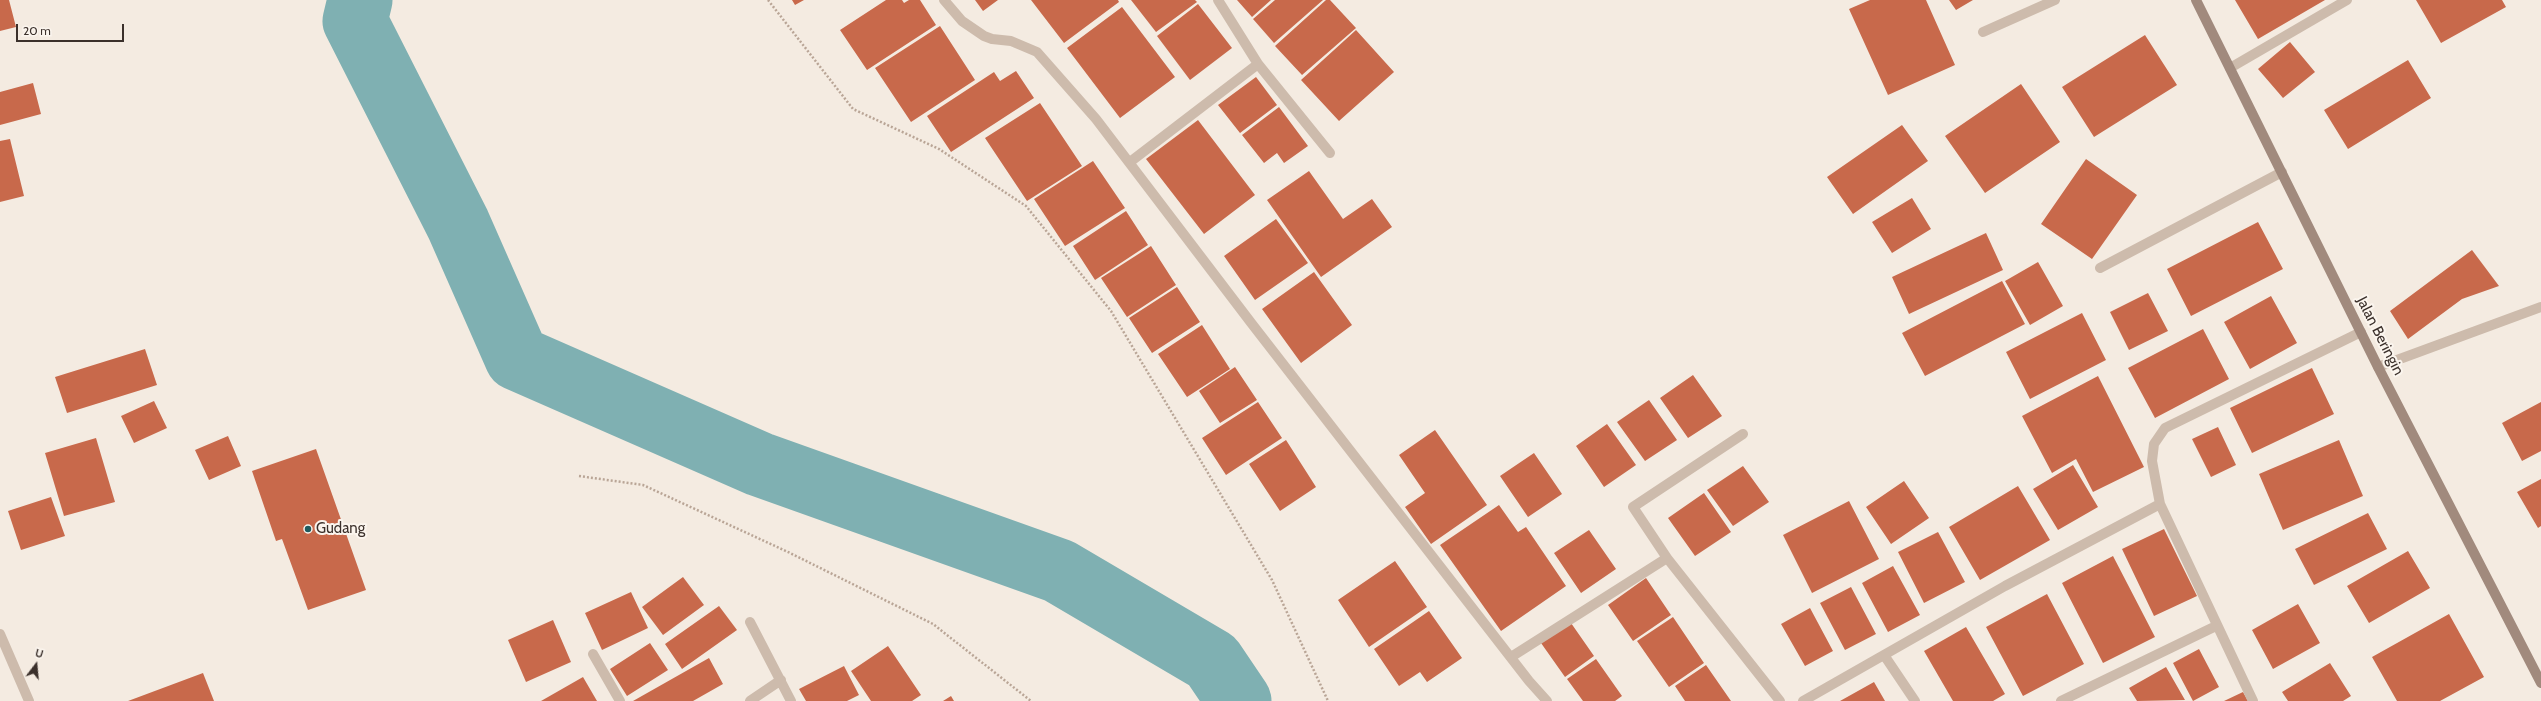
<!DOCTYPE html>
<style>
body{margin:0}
#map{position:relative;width:2541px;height:701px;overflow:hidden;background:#f4ebe1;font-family:Cabin,sans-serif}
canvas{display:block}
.north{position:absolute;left:16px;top:645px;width:40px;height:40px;-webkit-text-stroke:3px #fbf5ee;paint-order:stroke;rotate:16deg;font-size:11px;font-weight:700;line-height:16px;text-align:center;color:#3b302b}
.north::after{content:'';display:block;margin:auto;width:14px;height:18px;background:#3b302b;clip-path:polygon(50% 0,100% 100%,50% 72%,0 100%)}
.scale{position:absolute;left:16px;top:24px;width:108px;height:18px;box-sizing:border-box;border:2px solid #3b302b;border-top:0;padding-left:5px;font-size:12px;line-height:14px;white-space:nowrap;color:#3b302b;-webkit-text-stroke:3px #fbf5ee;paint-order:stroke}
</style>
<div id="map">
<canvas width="2541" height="701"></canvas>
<div class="north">U</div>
<div class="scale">20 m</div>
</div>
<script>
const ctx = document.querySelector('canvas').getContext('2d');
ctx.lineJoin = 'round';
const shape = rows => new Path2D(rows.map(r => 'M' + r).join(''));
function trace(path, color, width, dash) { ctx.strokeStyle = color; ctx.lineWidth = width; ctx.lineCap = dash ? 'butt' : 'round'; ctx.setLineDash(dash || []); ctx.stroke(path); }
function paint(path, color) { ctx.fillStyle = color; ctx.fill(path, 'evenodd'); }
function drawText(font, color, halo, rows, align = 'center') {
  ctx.font = font + ' Cabin,sans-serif'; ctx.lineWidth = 4; ctx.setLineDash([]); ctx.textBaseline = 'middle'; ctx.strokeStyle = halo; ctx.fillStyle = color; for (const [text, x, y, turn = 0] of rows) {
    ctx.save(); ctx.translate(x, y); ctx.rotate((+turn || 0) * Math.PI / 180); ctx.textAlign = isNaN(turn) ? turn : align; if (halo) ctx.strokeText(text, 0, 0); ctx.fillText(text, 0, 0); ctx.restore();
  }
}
trace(shape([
 [360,0,355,21,458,224,517,358,759,464,1059,571,1212,661,1239,701]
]), '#7fb0b2', 65);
paint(shape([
 [0,0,9,0,16,27,0,31],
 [792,0,804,0,795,5],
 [886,0,902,0,904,3,909,0,920,0,936,25,867,70,840,30],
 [975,0,998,0,983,11],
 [1031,0,1118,0,1119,2,1064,43],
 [1131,0,1195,0,1197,2,1156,32],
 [1237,0,1271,0,1252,17],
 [1275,0,1323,0,1274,43,1253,19],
 [1326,0,1330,0,1356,28,1302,75,1275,46],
 [1870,0,1926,0,1955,65,1888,95,1849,9],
 [1949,0,1973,0,1956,10],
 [2235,0,2325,0,2258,39],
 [2416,0,2502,0,2506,7,2441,43],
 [1198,4,1232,48,1190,80,1157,36],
 [1122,7,1175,77,1120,118,1067,48],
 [940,26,975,80,911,122,875,68],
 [1356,30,1394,72,1339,121,1301,80],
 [2145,35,2177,85,2094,137,2062,87],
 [2290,42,2315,72,2283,98,2258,69],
 [2408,60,2431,98,2348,149,2324,110],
 [1016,71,1034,98,951,152,927,116,994,72,1000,81],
 [1256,77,1277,105,1240,133,1218,105],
 [33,83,41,114,0,125,0,92],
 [2021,84,2060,142,1985,193,1945,136],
 [1040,103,1082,166,1027,201,985,138],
 [1279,107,1308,146,1284,163,1277,153,1264,163,1242,135],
 [1198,120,1255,195,1204,234,1146,159],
 [1902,125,1928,161,1853,214,1827,177],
 [10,139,24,196,0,202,0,141],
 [2086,159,2137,195,2092,259,2041,224],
 [1093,161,1125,208,1065,246,1034,199],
 [1309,171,1343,219,1372,199,1392,227,1321,277,1267,200],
 [1912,198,1931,229,1892,253,1872,222],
 [1126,211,1148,245,1095,280,1073,246],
 [1276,219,1308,263,1255,300,1224,256],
 [2258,222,2283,269,2191,316,2167,269],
 [1986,233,2003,270,1909,314,1892,277],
 [1151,246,1176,285,1127,317,1101,278],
 [2472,250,2499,286,2462,299,2408,339,2390,311],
 [2038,262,2063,306,2030,325,2005,281],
 [1314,272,1352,325,1301,363,1262,309],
 [2002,281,2025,324,1925,376,1902,333],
 [1177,287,1200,322,1152,353,1129,318],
 [2148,293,2168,331,2129,350,2110,312],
 [2271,296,2297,343,2250,369,2224,322],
 [2082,313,2106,360,2030,399,2006,352],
 [1202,325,1230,369,1187,397,1158,354],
 [2203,329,2229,379,2155,418,2128,368],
 [145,349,157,385,67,413,55,377],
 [1235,367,1257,400,1220,423,1199,391],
 [2312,368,2334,414,2252,453,2230,408],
 [1693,375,1722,416,1688,438,1660,398],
 [2098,376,2144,467,2093,492,2076,459,2052,473,2022,416],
 [1649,400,1677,440,1645,461,1617,422],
 [154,401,167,428,134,443,121,416],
 [1258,402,1282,438,1226,475,1202,438],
 [2541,402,2541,451,2522,461,2502,423],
 [1607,424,1636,465,1604,487,1576,446],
 [2218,427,2236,465,2211,477,2192,439],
 [1435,430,1487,505,1431,544,1405,507,1425,493,1399,455],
 [228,436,241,466,209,480,195,450],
 [96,438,115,502,64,516,45,453],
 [1286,440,1316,487,1280,511,1249,464],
 [2339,440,2363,496,2283,530,2259,474],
 [316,449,366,590,308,610,282,539,276,541,252,471],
 [1534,453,1562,494,1528,517,1500,476],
 [2073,465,2098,507,2058,530,2033,489],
 [1743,466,1769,502,1733,526,1707,490],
 [2541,479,2541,526,2538,528,2517,492],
 [1904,481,1929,518,1891,544,1866,507],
 [2018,486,2050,540,1980,580,1949,527],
 [1704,493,1731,532,1695,556,1668,518],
 [51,497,65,536,21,550,8,511],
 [1849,501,1879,559,1812,593,1783,535],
 [1499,505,1518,532,1526,527,1566,586,1501,631,1440,545],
 [2368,513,2387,549,2314,585,2295,549],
 [2164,529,2197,596,2154,616,2122,549],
 [1589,530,1616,569,1581,593,1554,553],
 [1938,532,1965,582,1924,603,1898,552],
 [2408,551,2430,588,2369,623,2347,586],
 [2113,556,2155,637,2103,663,2062,583],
 [1395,561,1427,607,1369,647,1338,600],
 [1893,566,1920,615,1888,632,1862,583],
 [683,577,704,605,663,635,642,607],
 [1646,578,1671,615,1633,641,1608,605],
 [1851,587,1876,634,1845,650,1820,603],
 [631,592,648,628,602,650,585,613],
 [2047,594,2084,664,2023,696,1986,627],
 [2298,604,2320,643,2273,669,2252,630],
 [719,606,737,630,682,669,665,644],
 [1810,608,1833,651,1805,666,1781,624],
 [1429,611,1462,658,1427,682,1420,672,1399,686,1374,649],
 [2449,614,2484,677,2440,701,2397,701,2372,657],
 [1673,617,1704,663,1669,687,1637,641],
 [553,620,571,662,526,682,508,640],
 [1571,623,1594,656,1565,677,1541,643],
 [1966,627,2005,694,1993,701,1953,701,1924,651],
 [650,643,668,670,627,696,610,669],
 [888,646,921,695,912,701,871,701,851,671],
 [2199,649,2219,687,2193,701,2173,663],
 [709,658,723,684,693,701,633,701],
 [1596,659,1622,696,1615,701,1583,701,1567,679],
 [2330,663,2351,696,2343,701,2288,701,2282,692],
 [1706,665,1731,701,1685,701,1675,686],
 [844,666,859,695,847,701,806,701,799,689],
 [2166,667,2185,700,2137,701,2129,688],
 [203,673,214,701,128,701],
 [583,677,597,701,541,701],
 [1874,682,1885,701,1840,701],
 [2243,692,2248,701,2224,701],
 [951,696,954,701,943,701]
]), '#c8694b');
trace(shape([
 [768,0,853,109,939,149,1026,206,1111,311,1272,580,1328,701],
 [579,476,643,485,788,552,933,624,1031,701]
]), '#b9a596', 2.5, [2, 2]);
trace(shape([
 [944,0,962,21,984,36,992,39,1011,41,1037,52,1096,119,1252,324,1529,681,1547,701],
 [1983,32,2055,0],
 [1258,64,1330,153],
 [2230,68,2347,0],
 [1130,162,1258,64,1218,0],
 [2100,268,2282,172],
 [2378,367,2541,307],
 [1667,558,1633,507,1743,434],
 [750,622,791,701],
 [0,634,29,701],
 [593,654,620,701],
 [1884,655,1915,701],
 [1511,657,1667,558,1780,701],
 [750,701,781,680],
 [1803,701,2005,586,2160,504],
 [2061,701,2216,626],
 [2253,701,2160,504,2152,461,2154,444,2165,428,2361,332]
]), '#cdbbac', 10);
trace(shape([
 [2196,0,2378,367,2541,683]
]), '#a18a7d', 10);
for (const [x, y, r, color] of [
 [308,529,4,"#1f5a5e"]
]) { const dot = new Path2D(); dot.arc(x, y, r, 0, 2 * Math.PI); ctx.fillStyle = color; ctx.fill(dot); trace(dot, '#fbf5ee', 1.5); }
drawText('15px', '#3b302b', '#fbf5ee', [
 ["Jalan Beringin",2380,336,63]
]);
drawText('15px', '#3b302b', '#fbf5ee', [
 ["Gudang",316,529]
], 'left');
</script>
